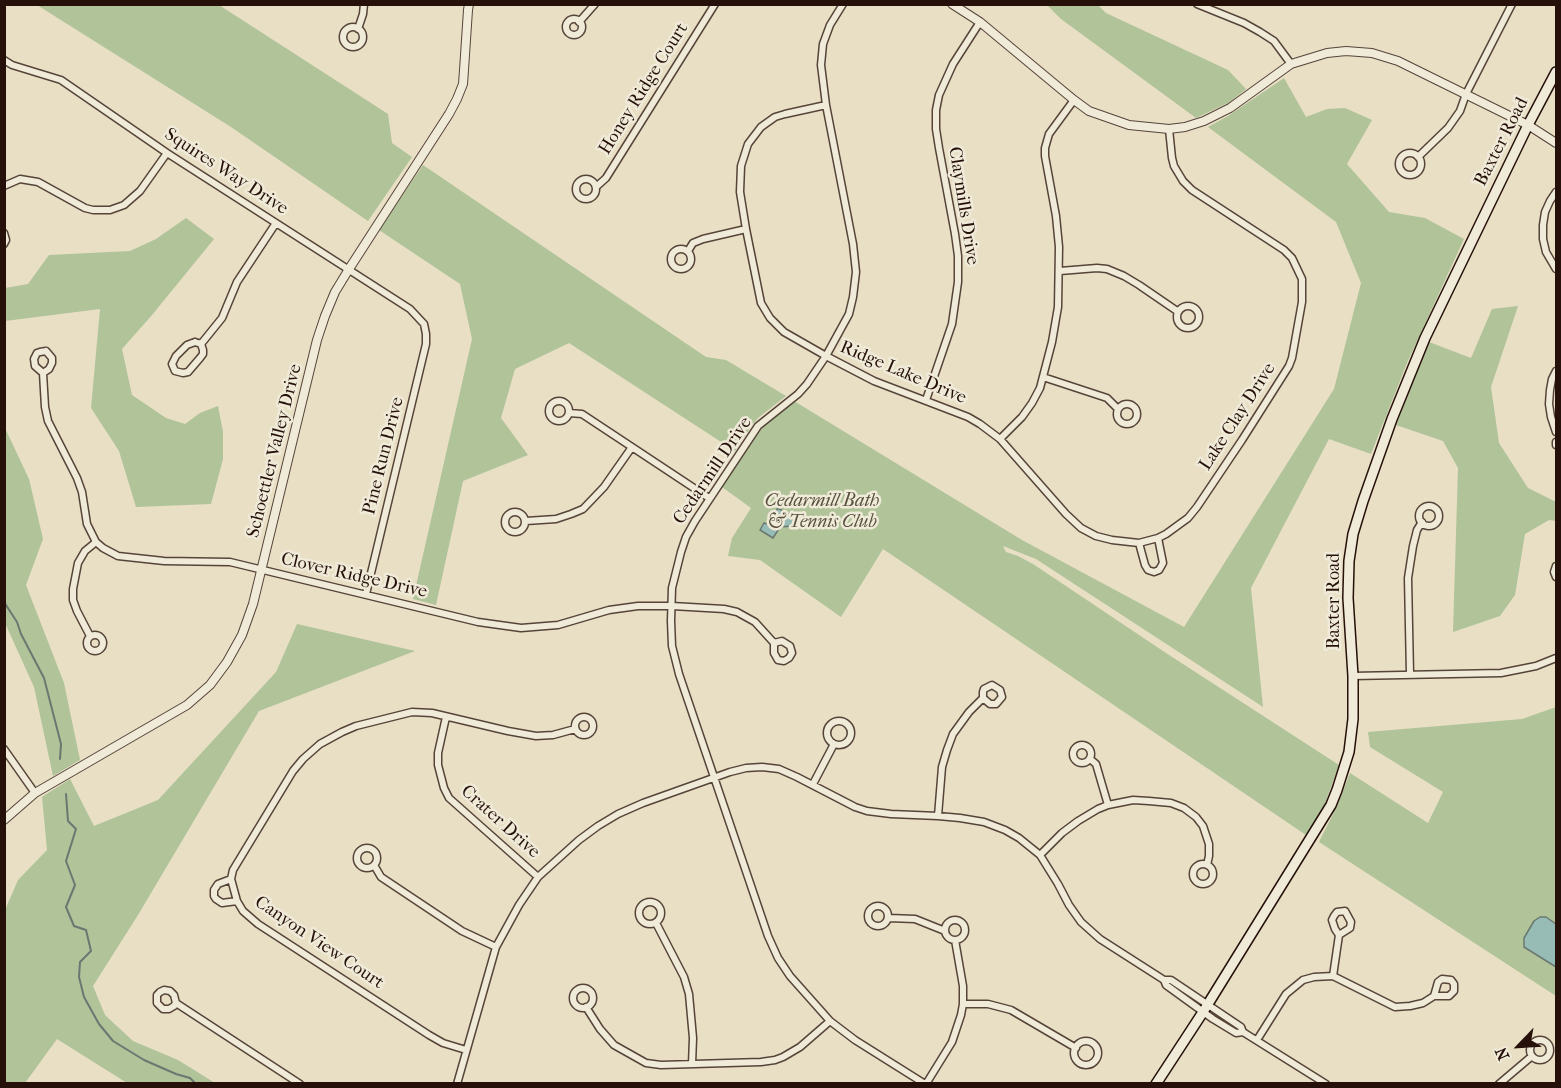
<!DOCTYPE html>
<style>
body{margin:0}
#map{position:relative;width:1561px;height:1088px;overflow:hidden;background:#e8dfc5;font-family:"IM FELL French Canon",serif}
canvas{display:block}
.frame{position:absolute;inset:0;border:6px solid #26110a;pointer-events:none}
.north{position:absolute;left:1489px;top:1016px;width:60px;height:60px;-webkit-text-stroke:4px #f0ead9;paint-order:stroke;rotate:245deg;font-size:16px;font-weight:700;line-height:24px;text-align:center;color:#26110a}
.north::after{content:'';display:block;margin:auto;width:21px;height:27px;background:#26110a;clip-path:polygon(50% 0,100% 100%,50% 72%,0 100%)}
</style>
<div id="map">
<canvas width="1561" height="1088"></canvas>
<div class="frame"></div>
<div class="north">N</div>
</div>
<script>
const ctx = document.querySelector('canvas').getContext('2d');
ctx.lineJoin = 'round';
function paint(path, color) { ctx.fillStyle = color; ctx.fill(path, 'evenodd'); }
const shape = rows => new Path2D(rows.map(r => 'M' + r).join(''));
function trace(path, color, width, dash) { ctx.strokeStyle = color; ctx.lineWidth = width; ctx.lineCap = dash ? 'butt' : 'round'; ctx.setLineDash(dash || []); ctx.stroke(path); }
function drawText(font, color, halo, rows, align = 'center') {
  ctx.font = font + ' "IM FELL French Canon",serif'; ctx.lineWidth = 5; ctx.setLineDash([]); ctx.textBaseline = 'middle'; ctx.strokeStyle = halo; ctx.fillStyle = color; for (const [text, x, y, turn = 0] of rows) {
    ctx.save(); ctx.translate(x, y); ctx.rotate((+turn || 0) * Math.PI / 180); ctx.textAlign = isNaN(turn) ? turn : align; if (halo) ctx.strokeText(text, 0, 0); ctx.fillText(text, 0, 0); ctx.restore();
  }
}
paint(shape([
 [37,5,219,5,388,114,392,143,412,157,368,221,231,127],
 [1047,5,1098,5,1106,13,1228,70,1246,89,1230,102,1196,118,1061,19],
 [1284,78,1306,117,1327,109,1345,108,1372,120,1347,164,1389,212,1425,218,1464,239,1407,363,1371,454,1329,439,1251,588,1263,707,1036,559,1003,546,1006,552,1018,556,1033,564,1166,653,1339,765,1323,809,1306,835,883,549,841,617,760,560,728,556,732,538,751,508,722,487,758,432,794,401,1022,540,1184,627,1334,389,1361,283,1336,222,1208,127,1228,116],
 [423,165,706,357,726,360,786,396,758,418,752,425,735,451,569,343,515,369,501,418,528,455,463,481,436,605,413,599,472,339,460,284,379,230],
 [186,218,214,239,152,315,122,349,132,395,166,418,185,424,200,413,218,406,223,432,223,459,211,504,136,507,119,451,91,408,100,309,5,321,5,288,28,284,49,255,130,251,156,239],
 [1518,306,1491,387,1499,443,1528,488,1554,501,1556,501,1556,521,1549,520,1525,534,1515,595,1500,616,1453,632,1458,468,1443,441,1396,425,1429,342,1471,358,1492,309],
 [5,428,29,479,43,539,26,585,64,683,80,760,53,776,34,687,5,623],
 [297,624,415,651,259,711,138,915,93,986,105,1015,133,1041,178,1060,215,1083,127,1083,57,1039,25,1083,5,1083,5,910,18,880,47,850,42,797,70,779,94,826,158,800,276,672],
 [1556,707,1556,924,1546,917,1534,921,1524,939,1524,947,1556,967,1556,996,1319,842,1336,808,1350,773,1428,823,1443,792,1370,747,1368,732,1522,719]
]), '#b0c399');
const water = shape([
 [778,508,794,518,792,526,780,527,773,538,760,530,764,523,768,524,778,508],
 [1540,917,1546,917,1556,924,1556,967,1524,947,1524,938,1534,921,1540,917]
]);
paint(water, '#97bcb6');
trace(water, '#6a7871', 1.5);
trace(shape([
 [1057,4,1057,5],
 [4,602,17,622,21,634,44,678,61,744,60,759],
 [66,794,68,821,76,829,66,861,75,885,66,907,74,926,86,930,91,951,80,962,79,977,84,997,99,1024,113,1041,144,1060,176,1074,190,1078,196,1084]
]), '#6a7871', 2);
const minor = shape([
 [843,4,830,25,823,44,821,65,826,105,853,244,856,272,853,297,849,314,826,356,807,384,798,394,758,426,695,521,686,537,681,552,672,588,671,621,672,646,679,674,768,936,778,958,790,976,830,1021,855,1040,925,1084],
 [1197,4,1244,23,1260,32,1274,41,1291,64],
 '566 27a8 8 0 1 1 16 0a8 8 0 1 1-16 0Z',
 [579,22,595,4],
 '343 37a10 10 0 1 1 20 0a10 10 0 1 1-20 0Z',
 [358,29,363,14,364,4],
 [4,60,12,65,61,80,167,153,410,309,424,324,426,334,426,344,366,594],
 [826,105,785,114,775,117,761,127,748,144,741,166,740,192,746,229,761,303,770,318,784,332,826,356,874,381,968,417,980,424,1000,439,1066,514,1081,528,1096,536,1112,540,1139,543,1158,538,1166,534,1188,518,1197,507,1242,440,1289,366,1292,358,1302,302,1302,279,1292,258,1284,250,1192,190,1183,181,1174,166,1172,158,1169,129],
 '1399 164a11 11 0 1 1 22 0a11 11 0 1 1-22 0Z',
 [1418,157,1448,128,1460,111,1466,94,1512,4],
 '576 189a10 10 0 1 1 20 0a10 10 0 1 1-20 0Z',
 [4,186,20,179,38,182,85,208,93,210,110,210,124,205,140,191,167,153],
 [596,187,606,178,715,4],
 [1556,192,1550,201,1545,212,1543,225,1543,239,1546,252,1556,269],
 [4,233,6,240,4,244],
 '671 259a10 10 0 1 1 20 0a10 10 0 1 1-20 0Z',
 [688,251,693,243,703,239,746,229],
 [1060,271,1097,268,1107,269,1124,276,1139,285,1177,311],
 '1177 317a11 11 0 1 1 22 0a11 11 0 1 1-22 0Z',
 [195,342,201,344,203,350,203,354,200,358,188,372,183,373,175,371,172,364,176,356,187,345,195,342],
 [201,344,222,318,237,282,276,223],
 [46,351,52,358,52,363,49,369,43,373,35,366,34,359,37,353,40,352,46,351],
 [1556,371,1552,379,1550,390,1549,404,1551,417,1556,432],
 [43,373,45,407,48,421,77,478,82,492,87,524,96,542,103,548,118,556,164,561,230,562,478,622,521,628,558,625,609,610,638,606,672,606,724,609,737,612,755,622,774,643,774,653,778,660,784,661,789,658,792,653,790,646,782,641,774,643],
 [1043,377,1107,398,1118,409],
 [926,400,952,324,958,282,958,256,955,234,939,148,936,129,936,110,939,95,953,64,980,22],
 '549 411a10 10 0 1 1 20 0a10 10 0 1 1-20 0Z',
 '1117 414a10 10 0 1 1 20 0a10 10 0 1 1-20 0Z',
 [569,413,582,414,709,498],
 [1000,439,1022,417,1032,403,1040,388,1052,342,1058,307,1059,247,1056,216,1045,156,1045,148,1049,134,1074,100],
 [1556,442,1556,445],
 '1419 516a10 10 0 1 1 20 0a10 10 0 1 1-20 0Z',
 '505 522a10 10 0 1 1 20 0a10 10 0 1 1-20 0Z',
 [526,521,556,519,571,514,583,509,604,487,632,447],
 [1139,543,1145,565,1148,570,1154,572,1159,570,1163,563,1158,538],
 [1556,566,1554,572,1556,577],
 '87 643a8 8 0 1 1 16 0a8 8 0 1 1-16 0Z',
 [90,636,77,611,73,600,73,589,78,563,85,551,96,542],
 [1410,674,1408,578,1413,546,1417,530,1422,522],
 [1353,676,1501,673,1536,666,1556,658],
 '575 726a9 9 0 1 1 18 0a9 9 0 1 1-18 0Z',
 [446,717,438,753,438,765,444,788,449,798,538,877],
 '827 733a12 12 0 1 1 24 0a12 12 0 1 1-24 0Z',
 '1073 754a9 9 0 1 1 18 0a9 9 0 1 1-18 0Z',
 [4,749,35,793],
 [1090,759,1096,764,1108,805],
 [813,784,834,744],
 [938,816,942,767,947,750,953,734,969,712,983,698,983,692,984,689,992,685,1000,690,1002,697,996,704,990,704,983,698],
 '357 858a10 10 0 1 1 20 0a10 10 0 1 1-20 0Z',
 [1040,855,1062,833,1078,821,1098,809,1108,805,1133,800,1149,801,1171,803,1184,808,1196,817,1203,826,1209,844,1209,856,1207,865],
 '1193 874a10 10 0 1 1 20 0a10 10 0 1 1-20 0Z',
 [374,865,381,877,462,931,496,947],
 [231,879,218,884,214,890,214,896,216,899,222,903,237,901],
 '639 913a11 11 0 1 1 22 0a11 11 0 1 1-22 0Z',
 '868 916a10 10 0 1 1 20 0a10 10 0 1 1-20 0Z',
 [889,918,915,919,945,931],
 '945 930a10 10 0 1 1 20 0a10 10 0 1 1-20 0Z',
 [656,923,684,977,689,994,693,1038,692,1064],
 [1333,976,1339,935,1350,928,1351,922,1345,911,1337,912,1334,916,1332,920,1335,929,1339,935],
 [1164,980,1166,985,1213,1019,1236,1033,1243,1032],
 '573 998a10 10 0 1 1 20 0a10 10 0 1 1-20 0Z',
 [176,1003,174,1006,169,1009,163,1009,157,1003,157,995,160,992,164,990,170,991,174,995,176,1003,300,1084],
 [963,1004,988,1004,1011,1010,1076,1048],
 [586,1007,600,1029,614,1045,646,1063,661,1065,761,1062,775,1060,783,1057,800,1047,830,1021],
 '1530 1050a10 10 0 1 1 20 0a10 10 0 1 1-20 0Z',
 [1257,1040,1286,994,1303,980,1314,977,1333,976,1395,1007,1410,1006,1423,1003,1434,996,1449,996,1454,991,1454,984,1451,980,1442,979,1438,982,1434,996],
 '1074 1053a12 12 0 1 1 24 0a12 12 0 1 1-24 0Z',
 [466,1050,443,1043,429,1035,258,924,243,911,237,901,231,879,233,870,293,771,303,759,320,744,342,732,356,726,412,712,432,713,508,731,536,736,553,735,575,729],
 [457,1084,496,947,519,905,538,877,579,840,598,826,618,814,643,803,730,772,746,768,762,767,779,769,797,777,855,807,867,811,891,814,938,816,960,818,984,822,1005,830,1019,838,1040,855,1058,884,1069,905,1081,922,1100,939,1164,980,1171,980,1241,1027,1243,1032,1326,1084],
 [926,1084,952,1042,961,1015,963,1004,963,986,955,940],
 [1499,1084,1532,1056]
]);
const tertiary = shape([
 [952,4,980,22,1074,100,1089,111,1129,125,1169,129,1185,127,1204,121,1230,108,1291,64,1327,53,1346,51,1372,53,1398,61,1528,125,1556,143],
 [4,820,35,793,187,705,210,685,227,662,242,635,253,604,317,340,325,316,335,292,349,269,449,114,457,99,463,84,464,70,468,10,469,4]
]);
const secondary = shape([
 [1156,1084,1203,1012,1331,805,1337,790,1349,752,1353,719,1353,676,1348,598,1349,561,1353,534,1363,501,1392,419,1425,338,1528,125,1556,72]
]);
trace(minor, '#564439', 9);
trace(tertiary, '#564439', 10);
trace(secondary, '#26110a', 12);
trace(minor, '#f0ead9', 6);
trace(tertiary, '#f0ead9', 8);
trace(secondary, '#f0ead9', 9);
drawText('18px', '#26110a', '#f0ead9', [
 ["Honey Ridge Court",644,89,-58],
 ["Baxter Road",1502,142,-63],
 ["Squires Way Drive",226,172,33],
 ["Claymills Drive",963,206,81],
 ["Ridge Lake Drive",903,373,23],
 ["Lake Clay Drive",1238,417,-57],
 ["Schoettler Valley Drive",275,451,-76],
 ["Pine Run Drive",384,456,-76],
 ["Cedarmill Drive",713,471,-56],
 ["Clover Ridge Drive",354,576,13],
 ["Baxter Road",1335,601,-90],
 ["Crater Drive",500,822,42],
 ["Canyon View Court",319,943,34]
]);
drawText('italic 18px', '#564f3c', '#f0ead9', [
 ["Cedarmill Bath",822,502],
 ["& Tennis Club",822,523]
]);
</script>
